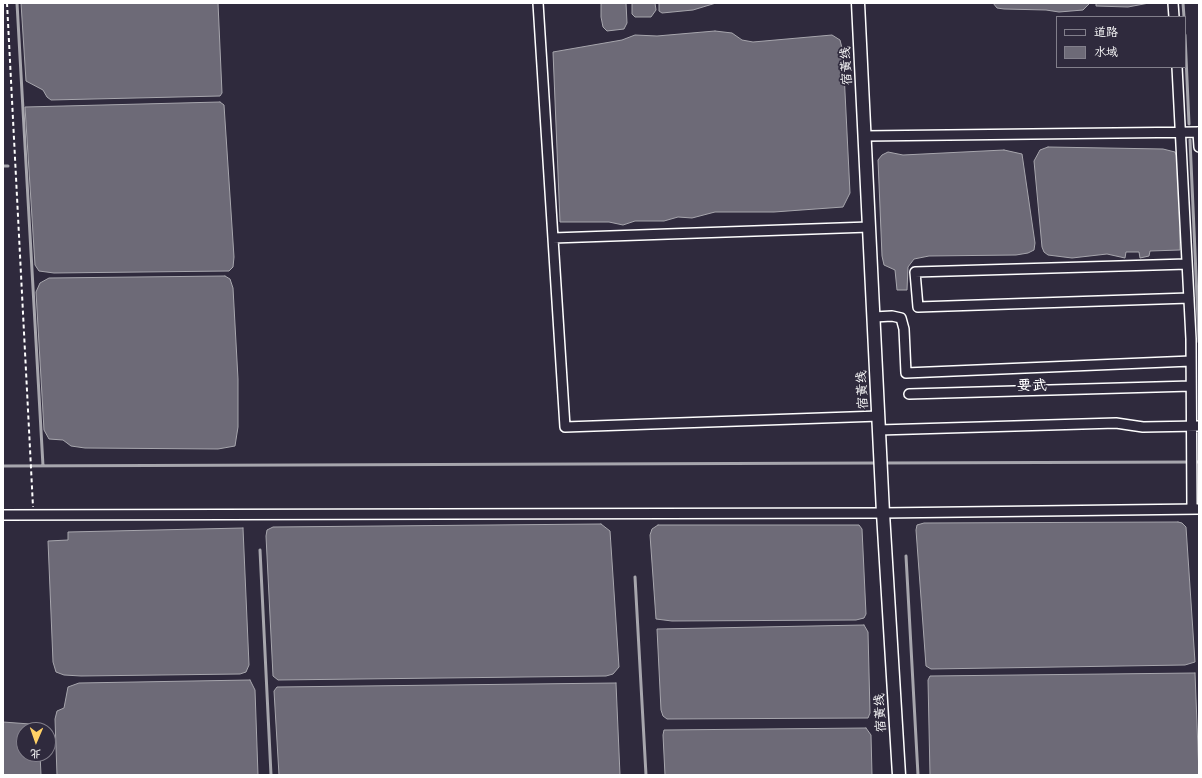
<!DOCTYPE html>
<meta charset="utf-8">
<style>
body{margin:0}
#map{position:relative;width:1202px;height:778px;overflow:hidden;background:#2f2a3d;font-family:Pangolin,"LXGW WenKai TC",sans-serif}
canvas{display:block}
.frame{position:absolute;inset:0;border:4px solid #fff;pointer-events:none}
.legend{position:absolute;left:1056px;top:16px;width:130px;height:52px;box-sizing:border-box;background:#2f2a3d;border:1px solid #827f8b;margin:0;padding:5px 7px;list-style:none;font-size:12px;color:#fff}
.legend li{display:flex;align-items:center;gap:8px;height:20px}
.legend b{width:20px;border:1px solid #827f8b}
.north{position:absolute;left:16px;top:722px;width:40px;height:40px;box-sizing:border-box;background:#2f2a3d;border:1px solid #827f8b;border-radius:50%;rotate:182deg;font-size:11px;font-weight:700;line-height:16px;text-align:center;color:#fff}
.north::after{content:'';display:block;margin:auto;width:14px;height:18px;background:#ffd166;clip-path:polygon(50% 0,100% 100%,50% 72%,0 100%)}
</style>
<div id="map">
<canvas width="1202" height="778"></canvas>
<div class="frame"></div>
<ul class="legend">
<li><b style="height:5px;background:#2f2a3d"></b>道路</li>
<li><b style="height:11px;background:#6d6a77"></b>水域</li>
</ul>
<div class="north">北</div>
</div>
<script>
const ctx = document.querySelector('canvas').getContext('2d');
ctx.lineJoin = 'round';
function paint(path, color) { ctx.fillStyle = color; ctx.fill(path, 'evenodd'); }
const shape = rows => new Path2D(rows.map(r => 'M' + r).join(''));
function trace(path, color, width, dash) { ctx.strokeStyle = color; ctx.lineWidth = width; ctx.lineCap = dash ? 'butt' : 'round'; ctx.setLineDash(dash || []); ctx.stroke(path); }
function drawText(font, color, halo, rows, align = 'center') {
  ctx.font = font + ' Pangolin,"LXGW WenKai TC",sans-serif'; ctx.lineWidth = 3.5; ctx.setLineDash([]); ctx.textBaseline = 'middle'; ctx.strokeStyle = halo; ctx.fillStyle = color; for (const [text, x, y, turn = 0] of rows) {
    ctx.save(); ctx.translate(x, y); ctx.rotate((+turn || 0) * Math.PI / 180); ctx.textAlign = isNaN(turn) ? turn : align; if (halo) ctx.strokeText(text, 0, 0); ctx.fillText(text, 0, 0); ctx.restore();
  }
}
const water = shape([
 [21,3,218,3,222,93,220,96,51,100,47,97,43,90,26,81,21,3],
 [601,3,626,3,627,23,624,29,607,31,603,27,601,17,601,3],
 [632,3,655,3,656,10,651,17,635,17,632,14,632,3],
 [659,3,716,3,693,10,662,13,659,11,659,3],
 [993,3,1090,3,1083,10,1059,12,1046,10,1004,9,997,8,993,3],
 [1096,3,1149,3,1128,7,1096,6,1096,3],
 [715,31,732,33,742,40,753,42,832,35,840,40,843,52,850,193,843,207,774,212,715,212,692,218,678,217,664,221,635,221,623,225,609,222,560,222,553,52,622,40,635,35,657,36,715,31],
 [220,102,224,105,234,257,233,267,229,271,54,273,39,271,35,265,25,107,220,102],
 [1048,147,1163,149,1175,152,1178,159,1183,226,1180,230,1180,250,1150,251,1149,256,1140,258,1139,252,1126,252,1125,258,1107,254,1072,258,1048,255,1044,252,1042,247,1034,161,1040,150,1048,147],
 [1004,150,1022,154,1035,243,1034,250,1028,253,1016,255,929,256,914,259,908,267,907,290,897,290,895,270,884,265,882,256,878,160,882,155,888,152,903,155,1004,150],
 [225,276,230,279,233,288,238,379,238,427,235,446,218,449,85,448,71,446,63,440,49,439,44,430,36,292,40,283,49,278,225,276],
 [1178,522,1182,523,1186,527,1195,662,1185,665,931,669,926,666,916,530,917,525,924,523,1178,522],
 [601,524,610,531,619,667,613,674,606,676,278,680,273,676,266,536,267,530,273,527,601,524],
 [658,525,859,525,862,529,866,614,864,618,856,620,672,621,656,619,650,535,652,529,658,525],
 [243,528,249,665,246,672,240,674,81,676,64,675,56,672,53,662,48,541,68,540,68,532,243,528],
 [864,625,868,632,870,713,868,718,667,719,663,716,661,710,657,629,864,625],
 [1195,673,1199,775,930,775,928,680,930,676,1195,673],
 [250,680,255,690,258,775,57,775,55,719,57,711,64,708,68,687,79,683,250,680],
 [616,683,620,775,279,775,274,691,277,687,616,683],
 [3,722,30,724,36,726,39,730,24,730,24,754,40,754,41,775,3,775,3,722],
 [866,728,871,735,872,775,665,775,663,735,664,730,866,728]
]);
paint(water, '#6d6a77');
trace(water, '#a7a6ad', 1);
trace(shape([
 [17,3,43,466],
 [1183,3,1184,17],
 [1185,35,1189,124],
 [1190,140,1199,342],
 [3,166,8,166],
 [883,463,1199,462],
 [3,466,877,463],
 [260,550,271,775],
 [906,556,918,775],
 [635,577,646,775]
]), '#a7a6ad', 3);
const minor = shape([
 [538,3,565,427,879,416],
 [1173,3,1174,17],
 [1177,67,1191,339,1192,509],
 [1198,132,1199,147],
 [865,136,1199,132],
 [553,238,869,227],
 [1187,264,915,272,918,307,1189,298],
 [874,317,892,316,901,318,904,329,906,373,1191,361],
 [909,394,1191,386],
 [879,430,1116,423,1143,427,1199,426],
 [3,515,883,513,1199,509]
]);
const major = shape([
 [858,3,883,513,899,775]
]);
trace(minor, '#fff', 12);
trace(major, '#fff', 15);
trace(shape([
 [7,3,33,507]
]), '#fff', 2, [4, 3]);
trace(minor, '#2f2a3d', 9);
trace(major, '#2f2a3d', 12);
drawText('13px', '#fff', '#2f2a3d', [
 ["宿黄线",847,66,-93],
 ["宿黄线",863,390,-93],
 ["宿黄线",881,713,-93]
]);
drawText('bold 15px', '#fff', '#2f2a3d', [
 ["要武",1032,386]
]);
</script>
